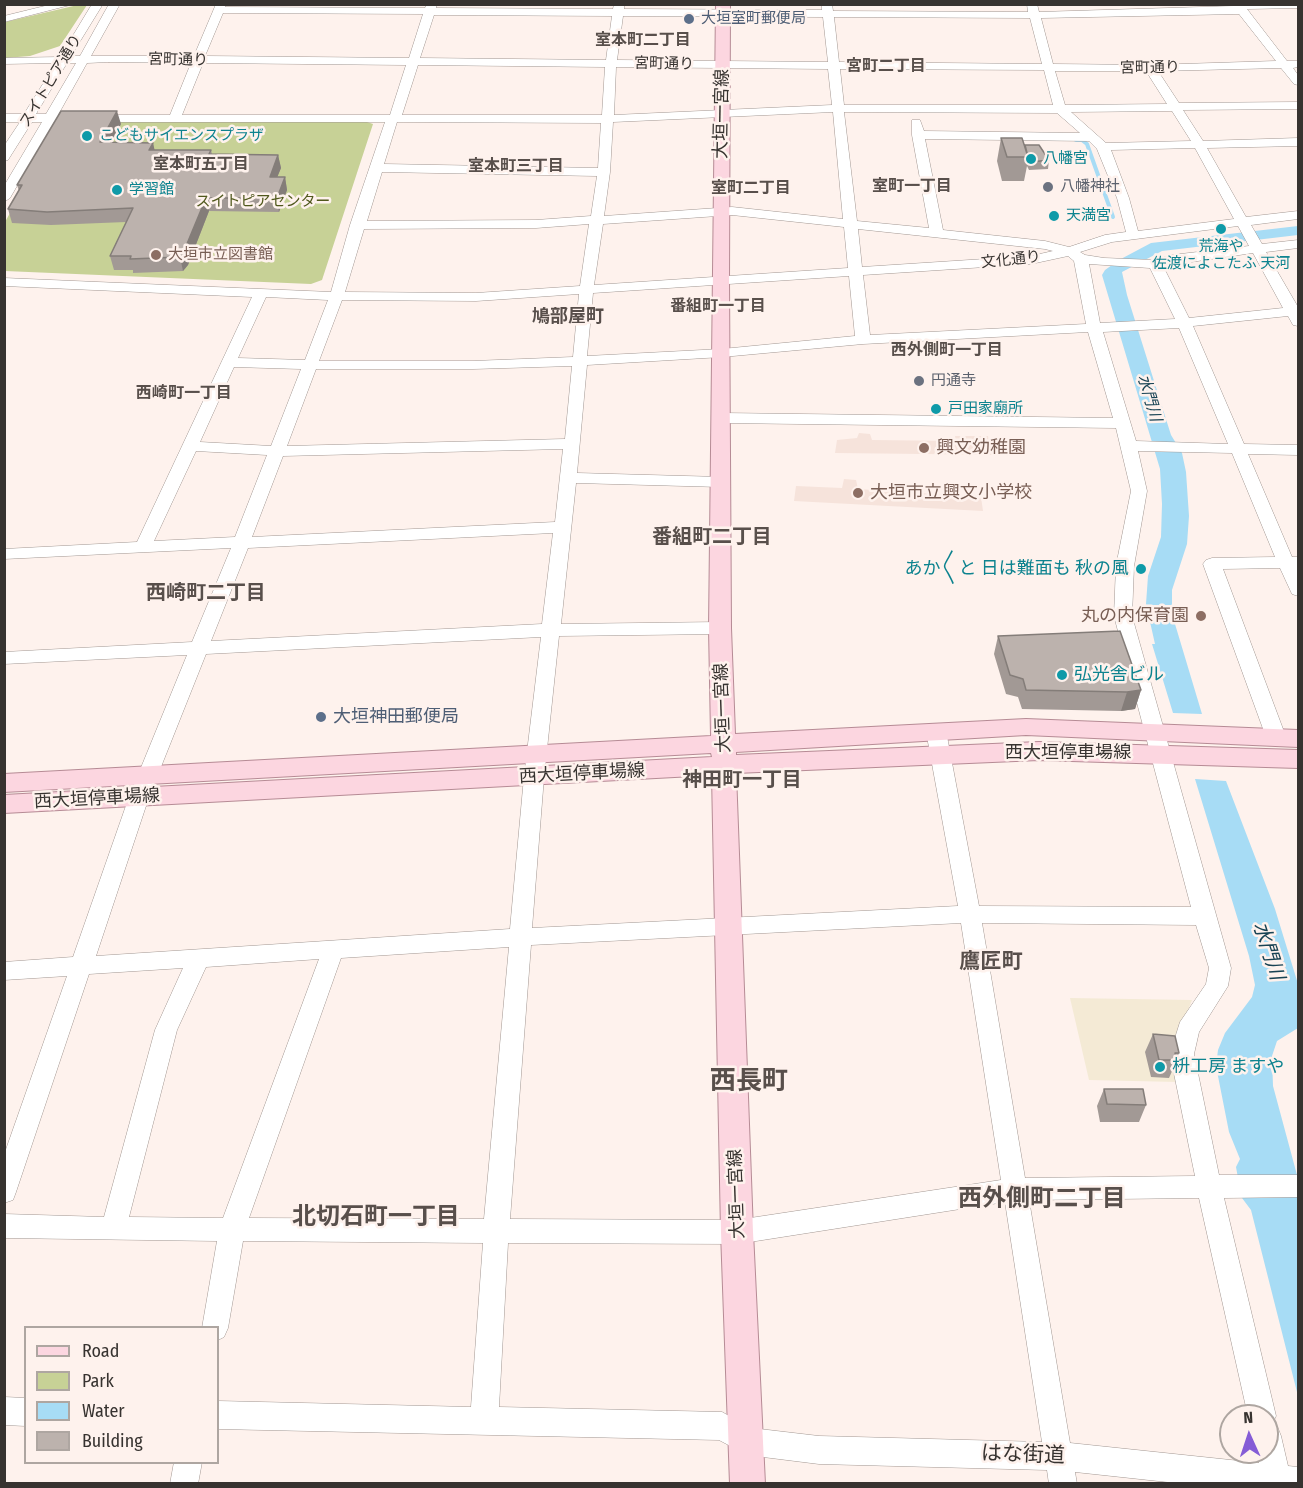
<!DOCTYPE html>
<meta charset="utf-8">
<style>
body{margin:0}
#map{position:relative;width:1303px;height:1488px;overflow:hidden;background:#fef2ed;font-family:"Fira Sans Condensed",sans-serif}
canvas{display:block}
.frame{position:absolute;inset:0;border:6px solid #373330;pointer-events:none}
.legend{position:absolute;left:24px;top:1326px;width:195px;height:138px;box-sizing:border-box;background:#fef2ed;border:2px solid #aea6a1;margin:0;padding:8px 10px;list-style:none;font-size:18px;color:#373330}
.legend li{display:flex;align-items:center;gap:12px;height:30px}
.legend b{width:30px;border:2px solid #aea6a1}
.north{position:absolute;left:1219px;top:1404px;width:60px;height:60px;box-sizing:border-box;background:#fef2ed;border:2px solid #aea6a1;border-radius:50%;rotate:357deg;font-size:16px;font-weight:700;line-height:24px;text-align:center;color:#373330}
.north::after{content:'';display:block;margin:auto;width:21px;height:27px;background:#855cd6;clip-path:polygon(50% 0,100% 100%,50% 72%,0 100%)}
</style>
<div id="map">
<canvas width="1303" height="1488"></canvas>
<div class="frame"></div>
<ul class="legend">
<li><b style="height:8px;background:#fcd6e0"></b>Road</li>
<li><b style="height:16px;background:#c7d196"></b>Park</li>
<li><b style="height:16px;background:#a7dcf5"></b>Water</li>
<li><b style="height:16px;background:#bcb2ad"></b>Building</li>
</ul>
<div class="north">N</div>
</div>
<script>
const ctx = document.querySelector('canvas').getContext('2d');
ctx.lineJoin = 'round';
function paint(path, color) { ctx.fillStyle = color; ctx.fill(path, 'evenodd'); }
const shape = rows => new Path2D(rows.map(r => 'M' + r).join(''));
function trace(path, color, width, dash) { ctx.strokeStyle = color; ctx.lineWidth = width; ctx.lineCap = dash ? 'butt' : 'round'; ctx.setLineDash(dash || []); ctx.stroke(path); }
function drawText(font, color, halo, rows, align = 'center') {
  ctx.font = font + ' "Fira Sans Condensed","Noto Sans JP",sans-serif'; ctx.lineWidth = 5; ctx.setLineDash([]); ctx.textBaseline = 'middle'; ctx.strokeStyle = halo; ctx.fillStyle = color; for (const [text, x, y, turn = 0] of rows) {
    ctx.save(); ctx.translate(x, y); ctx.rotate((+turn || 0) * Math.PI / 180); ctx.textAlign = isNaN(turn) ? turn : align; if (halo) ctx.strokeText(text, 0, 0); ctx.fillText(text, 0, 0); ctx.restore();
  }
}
paint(shape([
 [1070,998,1192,1000,1180,1031,1178,1082,1089,1080]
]), '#f4ead5');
paint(shape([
 [859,433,870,434,872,440,956,441,955,436,988,436,989,441,1010,442,1012,455,835,453,837,440,857,438],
 [844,479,856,480,858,489,981,497,983,511,794,501,796,486,842,488]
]), '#f6e3db');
paint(shape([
 [82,4,87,5,60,46,30,56,5,58,5,22],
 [61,122,367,122,373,124,322,280,311,284,5,271,5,222]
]), '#c7d196');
paint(shape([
 [1298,226,1298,235,1162,251,1122,272,1127,295,1171,435,1182,453,1186,472,1189,516,1187,544,1172,590,1172,614,1202,714,1173,713,1152,644,1155,644,1146,604,1148,576,1161,537,1162,504,1160,469,1102,275,1105,270,1119,260,1151,243],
 [1195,779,1226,781,1275,909,1298,984,1298,1028,1277,1041,1272,1056,1273,1086,1297,1175,1298,1396,1251,1210,1242,1198,1240,1189,1236,1167,1240,1159,1229,1132,1216,1066,1218,1050,1225,1033,1252,997,1255,985,1249,956]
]), '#a7dcf5');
trace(shape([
 [1076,140,1082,140,1087,144,1113,217]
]), '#a7dcf5', 4);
const minor = shape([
 [53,4,74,4,4,22,4,16,53,4],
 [92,4,103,4,71,56,80,56,109,4,120,4,91,56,194,56,216,4,226,4,225,7,425,8,427,4,437,4,436,8,613,9,614,4,624,4,624,9,822,10,822,4,832,4,833,11,1028,12,1027,4,1037,4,1039,12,1298,4,1298,8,1247,9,1287,61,1298,61,1298,67,1293,68,1298,75,1298,85,1294,84,1281,68,1158,71,1179,103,1298,102,1298,109,1183,110,1203,141,1298,138,1298,146,1207,148,1246,217,1298,211,1298,219,1251,225,1262,244,1298,240,1298,248,1266,252,1298,307,1298,326,1293,325,1288,316,1193,326,1244,444,1298,445,1298,455,1248,454,1292,557,1298,557,1298,596,1292,594,1280,568,1223,569,1286,737,1283,742,1276,744,1269,742,1266,737,1203,564,1206,560,1212,558,1275,557,1232,453,1138,451,1147,491,1134,566,1132,616,1231,968,1228,986,1199,1032,1194,1054,1219,1175,1298,1175,1298,1197,1224,1198,1276,1416,1272,1424,1277,1426,1281,1436,1288,1466,1298,1467,1298,1484,1186,1484,1075,1472,1077,1484,1049,1484,1047,1470,819,1464,747,1455,719,1440,218,1429,218,1401,471,1407,483,1243,243,1241,228,1328,224,1337,218,1340,218,1328,202,1328,217,1241,4,1238,4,1214,104,1217,155,1030,183,968,89,974,16,1192,13,1200,4,1203,4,1155,67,976,4,980,4,962,73,957,129,797,187,655,4,664,4,652,192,642,231,548,4,559,4,549,137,542,252,297,4,286,4,278,331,292,350,225,385,122,54,122,10,198,4,202,4,186,42,122,32,122,8,160,4,161,4,146,20,122,4,122,4,114,24,114,56,63,4,64,4,58,60,57,92,4],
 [223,13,423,14,409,58,205,56,223,13],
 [1239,14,1276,61,1150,65,1053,64,1041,18,1239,14],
 [434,15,612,16,606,60,420,58,434,15],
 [623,16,823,17,828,62,617,60,623,16],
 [834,17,1030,18,1042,64,839,62,834,17],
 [109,62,191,63,170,115,58,115,87,63,109,62],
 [67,63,76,63,46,114,36,114,67,63],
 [203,63,406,65,390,115,182,115,203,63],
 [418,65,605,67,602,115,402,115,418,65],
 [616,67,828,69,832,105,614,115,616,67],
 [840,69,1044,70,1053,105,844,105,840,69],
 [1055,71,1146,71,1167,104,1065,105,1055,71],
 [1172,111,1191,141,1106,143,1071,112,1172,111],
 [833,112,843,219,732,207,604,216,610,172,613,122,833,112],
 [844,112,1057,113,1080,133,924,131,920,120,912,120,912,135,929,228,857,221,844,112],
 [397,122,601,123,598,168,384,164,397,122],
 [925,139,1089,141,1097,149,1117,198,1126,232,1105,235,1069,247,1045,241,943,230,925,139],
 [1195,148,1234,219,1138,231,1129,198,1111,150,1195,148],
 [382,172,597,176,591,216,536,220,367,221,382,172],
 [732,215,844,227,848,268,594,285,603,224,732,215],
 [589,224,580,286,476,293,345,292,364,229,536,228,589,224],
 [1238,226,1249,246,1172,255,1154,260,1104,258,1085,255,1080,252,1112,242,1238,226],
 [858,229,1045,249,1053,251,1031,256,862,267,858,229],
 [1253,253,1283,308,1189,318,1163,266,1253,253],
 [1068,256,1074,261,1086,324,870,335,863,275,1031,264,1068,256],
 [1089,264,1150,268,1175,319,1100,323,1089,264],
 [849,276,855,336,722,349,587,356,593,293,849,276],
 [579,294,573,357,473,361,319,361,342,300,476,301,579,294],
 [266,297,328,300,305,360,238,358,266,297],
 [1179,328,1228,444,1136,441,1103,332,1179,328],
 [1088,332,1113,418,722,413,714,418,722,423,1116,428,1131,491,1116,566,1114,616,1191,907,979,906,946,731,943,726,936,724,929,726,926,731,958,906,532,928,544,777,559,636,720,634,726,632,729,628,726,624,720,622,561,624,576,483,721,487,729,482,721,477,577,473,587,365,722,357,863,344,1088,332],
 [572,366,565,439,287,446,316,369,473,369,572,366],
 [234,367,301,369,271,446,200,442,234,367],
 [563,449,555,522,252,537,283,456,563,449],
 [196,451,267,455,235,537,154,541,196,451],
 [553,533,542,624,211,641,248,548,553,533],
 [541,637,524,777,510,929,96,956,149,797,206,654,541,637],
 [961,923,1001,1180,737,1220,510,1219,531,945,961,923],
 [982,923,1196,925,1209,968,1206,984,1180,1022,1170,1054,1195,1176,1025,1178,982,923],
 [509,947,484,1219,249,1218,341,958,509,947],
 [319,959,223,1218,129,1217,177,1030,206,967,319,959],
 [1199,1198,1248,1416,1267,1416,1267,1452,1257,1452,1259,1463,1070,1443,1029,1200,1199,1198],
 [1005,1202,1042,1442,819,1436,751,1428,722,1412,499,1407,508,1243,737,1244,1005,1202],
 [4,1397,26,1398,26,1426,4,1425,4,1397],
 [174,1462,202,1462,198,1484,170,1484,174,1462]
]);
const major = shape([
 [716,4,730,4,729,281,731,628,735,734,1026,719,1298,730,1298,747,1026,735,736,752,736,755,1039,742,1298,750,1298,768,1039,760,736,773,753,1232,765,1484,730,1484,721,1232,712,775,4,813,4,795,712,757,711,753,4,792,4,774,711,736,709,628,716,4]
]);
trace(minor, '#a29792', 1);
trace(major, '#b68b95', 2);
paint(minor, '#fff');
paint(major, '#fcd6e0');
paint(shape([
 [121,124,111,143,153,143,154,150,211,150,212,154,278,155,281,168,277,177,285,177,287,190,279,212,209,211,188,265,183,271,133,273,133,270,114,270,110,256,126,222,51,225,12,223,8,209,19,191,17,185],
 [1001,138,1025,145,1049,160,1048,169,1029,170,1027,166,1024,181,1002,181,997,161],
 [998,636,1141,690,1135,709,1121,711,1022,709,1018,697,1006,694,994,654],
 [1153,1034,1179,1053,1177,1058,1177,1060,1169,1078,1151,1077,1145,1052],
 [1104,1089,1146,1105,1139,1122,1100,1122,1097,1106]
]), '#a29995');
paint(shape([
 [117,111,121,124,104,156,100,142],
 [153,143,156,156,149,150],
 [278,155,281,168,272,190,270,177],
 [285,177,287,190,279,212,277,198],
 [206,198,209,211,188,265,183,271,180,257],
 [1141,690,1135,709,1121,711,1127,692]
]), '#847d79');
const building = shape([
 [61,111,117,111,100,142,153,143,149,150,211,150,209,154,278,155,270,177,285,177,277,198,206,198,184,251,180,257,130,259,131,256,110,256,133,208,47,212,8,209,22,185,17,185,61,111],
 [1001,138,1022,138,1028,157,1007,157,1001,138],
 [1025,145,1039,145,1049,160,1031,162,1028,157,1025,145],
 [1120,631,1141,690,1127,692,1026,690,1023,679,1010,675,998,636,1120,631],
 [1153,1034,1175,1036,1179,1053,1175,1053,1177,1060,1159,1060,1153,1034],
 [1104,1089,1143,1089,1146,1105,1107,1104,1104,1089]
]);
paint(building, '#bcb2ad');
trace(building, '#847d79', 1.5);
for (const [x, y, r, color] of [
 [689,19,6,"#5c6f8a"],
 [87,136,6,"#0f9aa8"],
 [1031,159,6,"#0f9aa8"],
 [1048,187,6,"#6b7280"],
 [117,190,6,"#0f9aa8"],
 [1054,216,6,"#0f9aa8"],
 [1221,229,6,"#0f9aa8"],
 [156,255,6,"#8d6e63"],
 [919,381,6,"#6b7280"],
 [936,409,6,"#0f9aa8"],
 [924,448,6,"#8d6e63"],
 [858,493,6,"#8d6e63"],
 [1141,569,6,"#0f9aa8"],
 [1201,616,6,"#8d6e63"],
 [1062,675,6,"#0f9aa8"],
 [321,717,6,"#5c6f8a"],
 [1160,1067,6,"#0f9aa8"]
]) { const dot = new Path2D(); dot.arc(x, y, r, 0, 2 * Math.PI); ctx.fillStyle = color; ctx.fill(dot); trace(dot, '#fef2ed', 2); }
drawText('15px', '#4e5e75', '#fef2ed', [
 ["大垣室町郵便局",701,19]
], 'left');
drawText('15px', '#373330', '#fef2ed', [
 ["宮町通り",178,60,1],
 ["宮町通り",664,64,1],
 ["宮町通り",1150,68,-1],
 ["スイトピア通り",51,81,-59],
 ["文化通り",1011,260,-6]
]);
drawText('15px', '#0d838f', '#fef2ed', [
 ["こどもサイエンスプラザ",99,136],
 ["八幡宮",1043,159],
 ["学習館",129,190],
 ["天満宮",1066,216],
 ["荒海や",1221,247,"center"],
 ["佐渡によこたふ 天河",1221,264,"center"],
 ["戸田家廟所",948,409]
], 'left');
drawText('15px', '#5b616d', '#fef2ed', [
 ["八幡神社",1060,187],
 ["円通寺",931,381]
], 'left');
drawText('15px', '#50581c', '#fef2ed', [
 ["スイトピアセンター",263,202]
]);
drawText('15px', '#785e54', '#fef2ed', [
 ["大垣市立図書館",168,255]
], 'left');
drawText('bold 16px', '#584f4b', '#fef2ed', [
 ["室本町二丁目",643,41],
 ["宮町二丁目",886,67],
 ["室本町五丁目",201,165],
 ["室本町三丁目",516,167],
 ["室町一丁目",912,187],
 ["室町二丁目",751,189],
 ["番組町一丁目",718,307],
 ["西外側町一丁目",947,351],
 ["西崎町一丁目",184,394]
]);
drawText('italic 16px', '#184354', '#fef2ed', [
 ["水門川",1149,398,74]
]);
drawText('18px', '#373330', '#fef2ed', [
 ["大垣一宮線",722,114,-89],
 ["大垣一宮線",723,708,-92],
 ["西大垣停車場線",1068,753],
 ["西大垣停車場線",582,774,-3],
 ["西大垣停車場線",97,799,-3],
 ["大垣一宮線",737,1194,-92]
]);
drawText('bold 18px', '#584f4b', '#fef2ed', [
 ["鳩部屋町",568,317]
]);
drawText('18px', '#785e54', '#fef2ed', [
 ["興文幼稚園",936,448],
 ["大垣市立興文小学校",870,493],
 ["丸の内保育園",1189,616,"right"]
], 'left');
drawText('18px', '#0d838f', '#fef2ed', [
 ["あか〱と 日は難面も 秋の風",1129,569,"right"],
 ["弘光舎ビル",1074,675],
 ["枡工房 ますや",1172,1067]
], 'left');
drawText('18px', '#4e5e75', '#fef2ed', [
 ["大垣神田郵便局",333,717]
], 'left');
drawText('bold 20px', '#584f4b', '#fef2ed', [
 ["番組町二丁目",712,537],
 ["西崎町二丁目",206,593],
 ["神田町一丁目",742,780]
]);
drawText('italic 20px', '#184354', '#fef2ed', [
 ["水門川",1268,951,72]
]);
drawText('bold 21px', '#584f4b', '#fef2ed', [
 ["鷹匠町",991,962]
]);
drawText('21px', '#373330', '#fef2ed', [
 ["はな街道",1023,1455,2]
]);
drawText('bold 24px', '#584f4b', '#fef2ed', [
 ["西外側町二丁目",1042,1199],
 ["北切石町一丁目",376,1217]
]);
drawText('bold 26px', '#584f4b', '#fef2ed', [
 ["西長町",749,1082]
]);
</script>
